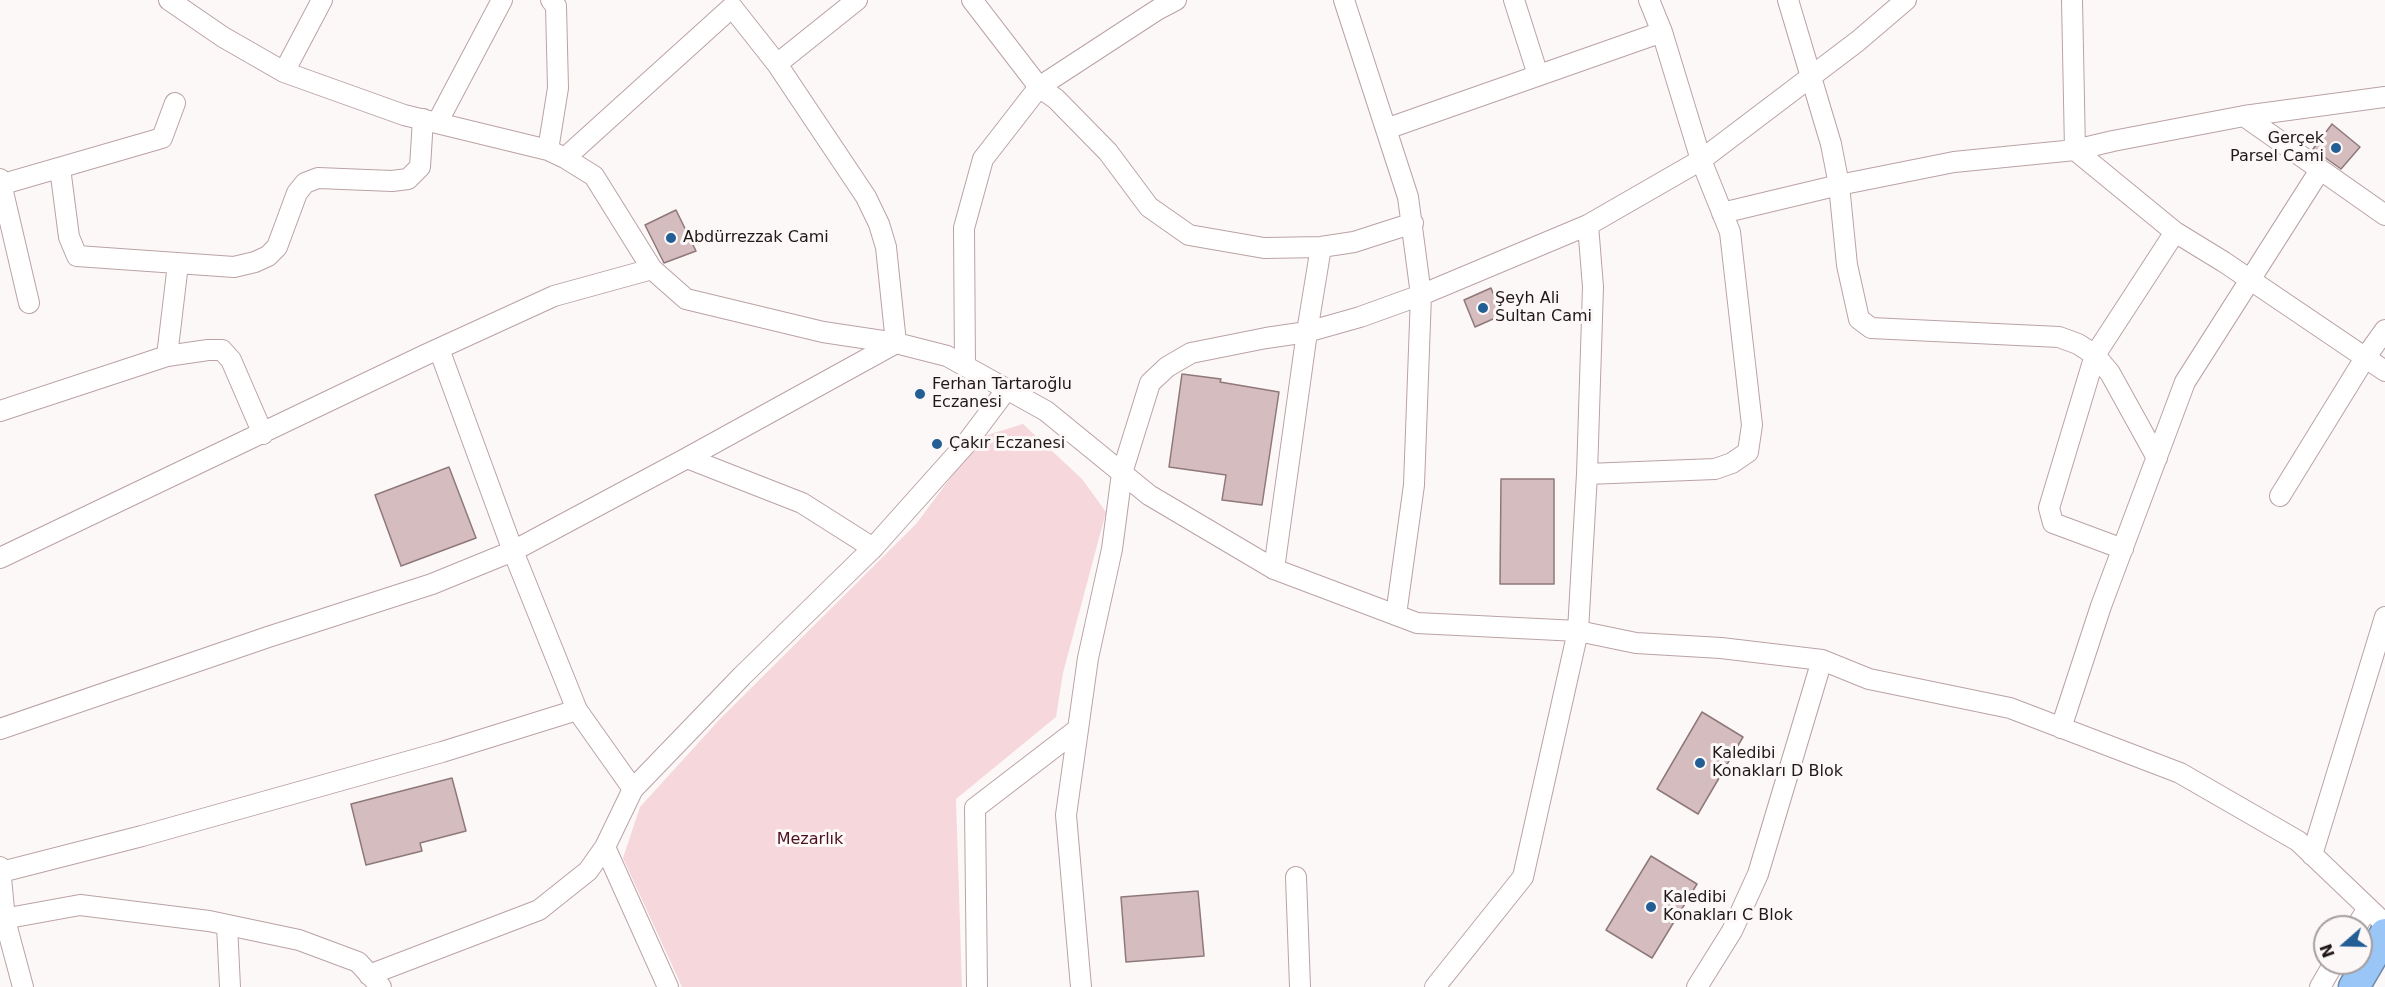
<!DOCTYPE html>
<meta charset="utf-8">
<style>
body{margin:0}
#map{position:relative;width:2385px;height:987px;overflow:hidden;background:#fdf8f8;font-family:"DejaVu Sans",sans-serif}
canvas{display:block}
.north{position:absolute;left:2313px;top:915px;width:60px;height:60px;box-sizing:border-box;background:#fdf8f8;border:2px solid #a59e9f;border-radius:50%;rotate:250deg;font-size:16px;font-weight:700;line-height:24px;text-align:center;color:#211819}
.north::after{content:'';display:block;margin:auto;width:21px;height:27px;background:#235e95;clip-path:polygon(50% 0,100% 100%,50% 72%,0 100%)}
</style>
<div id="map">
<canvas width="2385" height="987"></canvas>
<div class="north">N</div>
</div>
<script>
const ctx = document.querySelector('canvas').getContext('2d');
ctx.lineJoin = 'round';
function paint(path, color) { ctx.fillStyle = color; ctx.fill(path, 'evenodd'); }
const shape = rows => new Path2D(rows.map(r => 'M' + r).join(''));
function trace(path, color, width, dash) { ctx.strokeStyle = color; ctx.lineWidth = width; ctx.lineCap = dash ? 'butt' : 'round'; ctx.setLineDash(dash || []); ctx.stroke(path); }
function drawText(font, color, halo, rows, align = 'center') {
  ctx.font = font + ' "DejaVu Sans",sans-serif'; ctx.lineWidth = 6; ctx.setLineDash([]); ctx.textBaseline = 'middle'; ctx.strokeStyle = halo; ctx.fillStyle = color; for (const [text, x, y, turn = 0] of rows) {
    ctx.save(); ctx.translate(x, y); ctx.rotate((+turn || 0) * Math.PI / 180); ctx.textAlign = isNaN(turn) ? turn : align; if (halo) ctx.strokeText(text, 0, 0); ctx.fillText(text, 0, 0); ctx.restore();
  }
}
paint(shape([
 [1023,424,1082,479,1106,512,1063,673,1056,717,956,799,962,987,682,987,623,858,640,807,720,719,916,524,981,437]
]), '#f6d7db');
const building = shape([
 [2332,124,2360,147,2341,169,2313,149,2332,124],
 [676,210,696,251,664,263,645,225,676,210],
 [1491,288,1502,315,1475,327,1464,300,1491,288],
 [1182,374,1221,379,1220,382,1279,392,1262,505,1222,500,1226,475,1169,467,1182,374],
 [449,467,476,538,401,566,375,495,449,467],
 [1501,479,1554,479,1554,584,1500,584,1501,479],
 [1702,712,1743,737,1698,814,1657,789,1702,712],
 [452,778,466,831,420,843,422,851,366,865,351,804,452,778],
 [1651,856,1697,884,1652,958,1606,930,1651,856],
 [1198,891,1204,956,1126,962,1121,897,1198,891]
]);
paint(building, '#d5bcbf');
trace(building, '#8e787a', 1.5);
const minor = shape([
 [169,0,223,37,284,72,404,115,548,150,565,158,594,176,652,269,686,299,823,332,896,343,947,356,1046,411,1149,495,1274,569,1417,623,1578,631,1636,643,1721,648,1822,660,1869,679,2010,708,2180,773,2298,841,2385,924],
 [972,0,1039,87,1056,99,1108,152,1149,207,1189,235,1264,248,1321,247,1354,242,1413,223],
 [1344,0,1408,197,1421,295,1414,485,1396,615],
 [1514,0,1538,75],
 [1788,0,1831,144,1839,185,1847,265,1859,319,1871,328,2059,337,2078,344,2095,355,2110,373,2157,458],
 [284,72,322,0],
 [2385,97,2244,116,2113,141,2075,150,2175,232,2224,262,2385,371],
 [2244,116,2385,215],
 [437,123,502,0],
 [1386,129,1662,32],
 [548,150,558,88,556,6,551,0],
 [565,158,732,7,777,64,857,0],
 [60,168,69,237,77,256,234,267,255,262,268,256,277,247,297,193,305,183,318,178,392,181,408,179,420,167,423,119],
 [0,179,29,303],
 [0,185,162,138,175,103],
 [1722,213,1839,185,1954,162,2075,150,2072,0],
 [439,349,513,551,577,710,633,789],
 [167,356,208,350,222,350,231,360,263,434],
 [965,366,964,228,983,159,1039,87,1157,10,1176,0],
 [0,411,167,356,178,264],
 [687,458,896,343,886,247,879,224,866,197,777,64],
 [1587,474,1715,469,1732,463,1748,452,1752,425,1730,232,1701,160,1662,32,1649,0],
 [2280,496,2365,358,2385,330],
 [2123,549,2053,523,2049,508,2095,355,2175,232],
 [0,558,425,355,554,296,652,269],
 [1274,569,1307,332,1321,247],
 [2061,728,2101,606,2185,382,2320,170],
 [0,729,268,637,432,584,513,551,687,458,802,503,873,548],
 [605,847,668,987],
 [2312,855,2385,617],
 [0,867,5,920,23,987],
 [1,872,142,836,442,752,577,710],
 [1296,877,1300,987],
 [0,922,14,917,80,905,209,921,299,940,358,962,381,987],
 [227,925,230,987],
 [2356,927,2368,908],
 [369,975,539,910,588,871,605,847,633,789,742,676,873,548,965,445,1007,389],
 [977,987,975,808,1078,729],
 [1081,987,1066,815,1088,658,1112,549,1122,473,1150,383,1167,367,1191,353,1266,338,1307,332,1360,317,1421,295,1588,225,1701,160,1858,41,1906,0],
 [1435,987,1523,877,1578,631,1587,474,1593,287,1588,225],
 [1697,987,1732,931,1758,874,1822,660],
 [2320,987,2334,963]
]);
const highway = shape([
 [2354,987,2385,934]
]);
trace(minor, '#baa2a5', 22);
trace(highway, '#6f89a9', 33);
trace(minor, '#fff', 20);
trace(highway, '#99c6f6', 30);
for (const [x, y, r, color] of [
 [2336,148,6,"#235e95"],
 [671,238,6,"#235e95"],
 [1483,308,6,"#235e95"],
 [920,394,6,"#235e95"],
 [937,444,6,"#235e95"],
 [1700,763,6,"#235e95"],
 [1651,907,6,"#235e95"]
]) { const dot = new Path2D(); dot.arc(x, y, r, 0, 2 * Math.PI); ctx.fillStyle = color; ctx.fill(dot); trace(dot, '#fdf8f8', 2); }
drawText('16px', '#211819', '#fdf8f8', [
 ["Gerçek",2324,139,"right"],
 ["Parsel Cami",2324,157,"right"],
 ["Abdürrezzak Cami",683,238],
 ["Şeyh Ali",1495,299],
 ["Sultan Cami",1495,317],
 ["Ferhan Tartaroğlu",932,385],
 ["Eczanesi",932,403],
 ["Çakır Eczanesi",949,444],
 ["Kaledibi",1712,754],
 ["Konakları D Blok",1712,772],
 ["Kaledibi",1663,898],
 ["Konakları C Blok",1663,916]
], 'left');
drawText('16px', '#4d1020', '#fdf8f8', [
 ["Mezarlık",810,840]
]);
</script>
